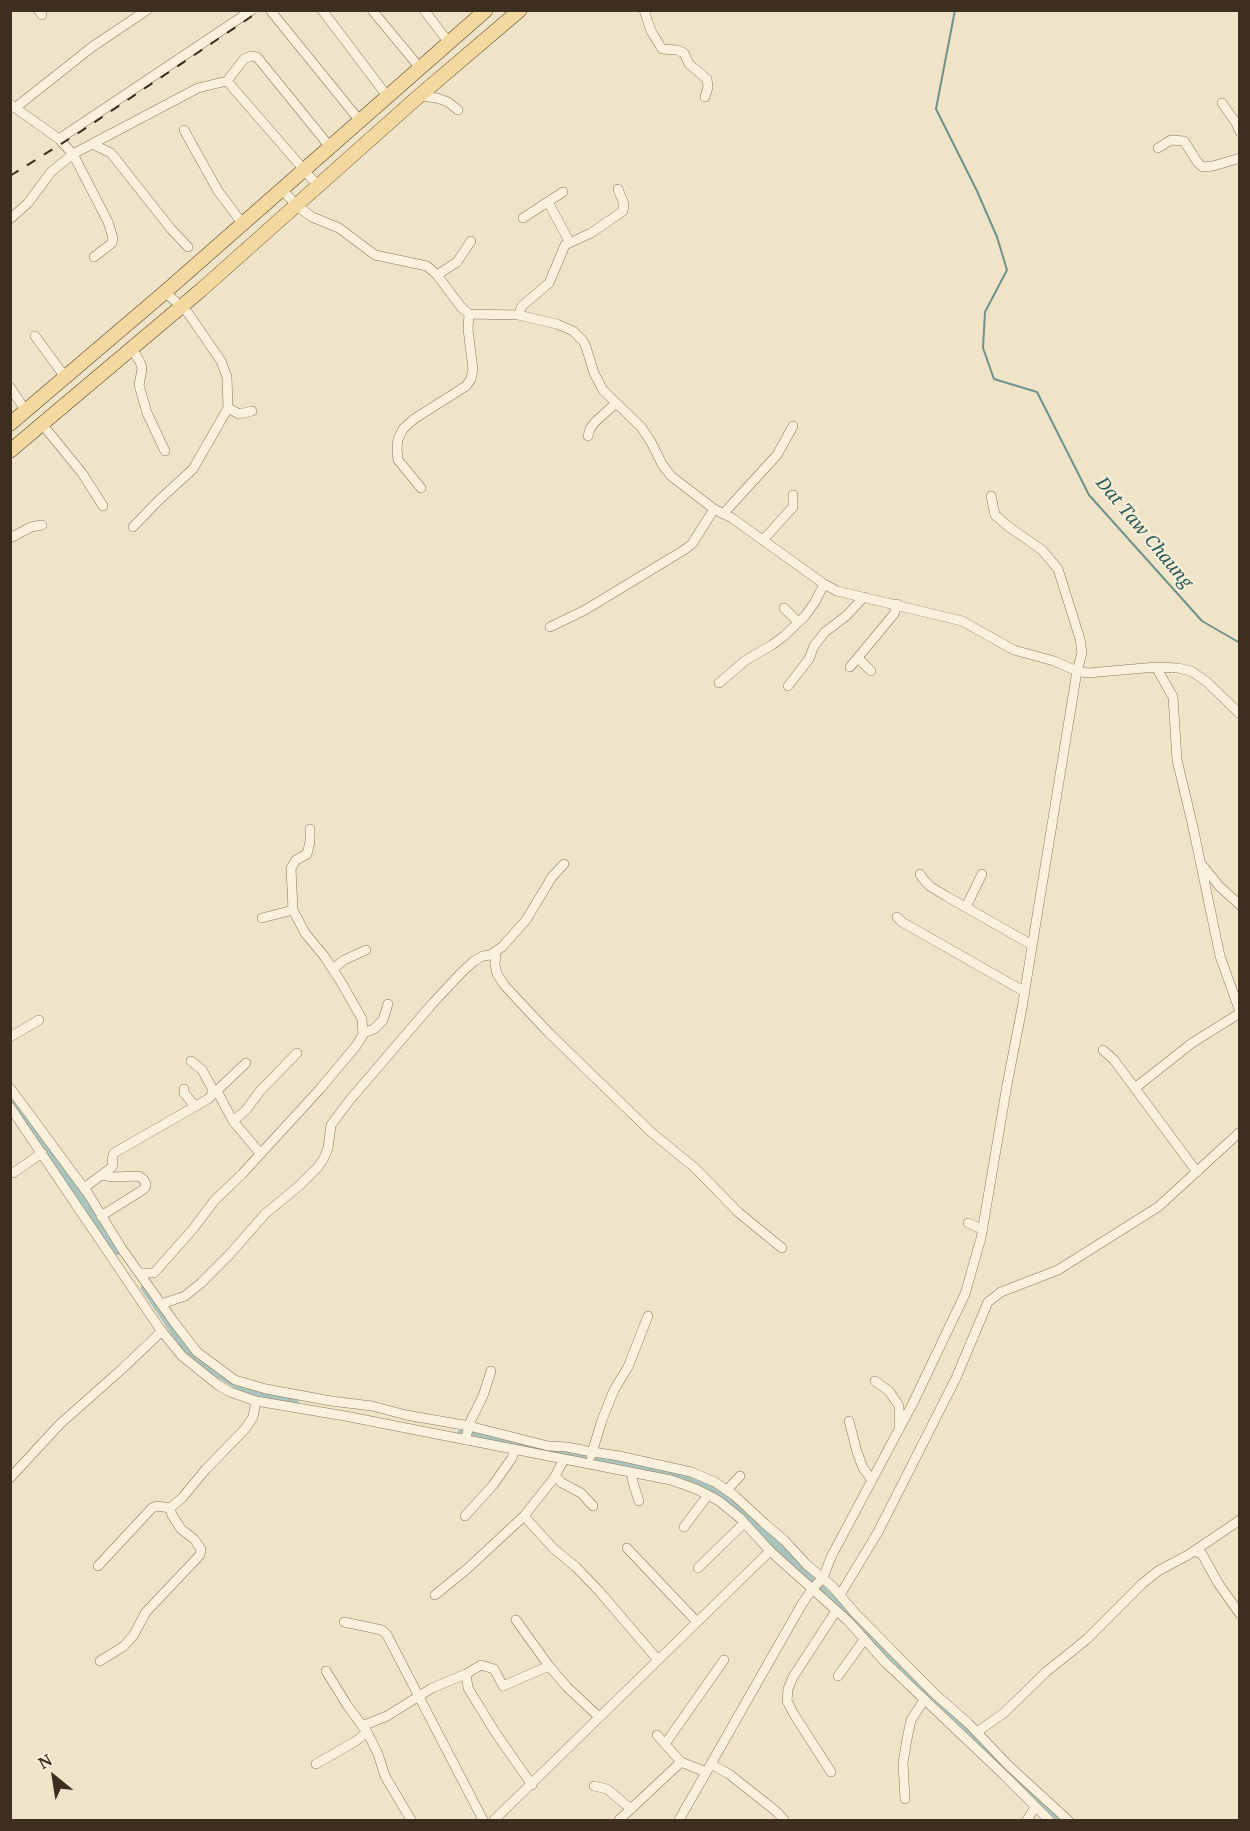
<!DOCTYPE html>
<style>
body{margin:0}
#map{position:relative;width:1250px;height:1831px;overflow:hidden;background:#f0e4c8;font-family:"Noto Serif",serif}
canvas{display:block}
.frame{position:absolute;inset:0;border:12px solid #3d2e20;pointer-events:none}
.north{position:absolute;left:24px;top:1747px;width:60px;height:60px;-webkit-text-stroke:4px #f7eed8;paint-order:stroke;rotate:330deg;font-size:16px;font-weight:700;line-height:24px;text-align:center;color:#3d2e20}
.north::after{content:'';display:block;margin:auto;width:21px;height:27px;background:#3d2e20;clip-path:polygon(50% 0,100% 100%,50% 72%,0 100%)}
</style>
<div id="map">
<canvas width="1250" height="1831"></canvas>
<div class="frame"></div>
<div class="north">N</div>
</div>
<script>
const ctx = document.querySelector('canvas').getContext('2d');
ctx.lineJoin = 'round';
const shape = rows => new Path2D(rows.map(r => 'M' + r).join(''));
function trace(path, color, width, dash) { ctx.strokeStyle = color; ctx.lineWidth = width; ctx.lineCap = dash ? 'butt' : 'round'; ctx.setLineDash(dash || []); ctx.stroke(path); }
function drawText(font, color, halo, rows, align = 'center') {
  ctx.font = font + ' "Noto Serif",serif'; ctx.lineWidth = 4.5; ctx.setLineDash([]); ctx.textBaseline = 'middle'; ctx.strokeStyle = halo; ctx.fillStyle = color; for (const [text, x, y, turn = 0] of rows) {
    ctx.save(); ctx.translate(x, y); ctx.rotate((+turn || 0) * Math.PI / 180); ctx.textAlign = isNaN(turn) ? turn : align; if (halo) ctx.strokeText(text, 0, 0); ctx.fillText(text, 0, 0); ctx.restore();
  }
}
trace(shape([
 [955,10,936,109,977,191,997,237,1007,270,985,312,983,348,994,379,1037,392,1089,495,1202,621,1240,643]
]), '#6f938a', 2);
trace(shape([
 [13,1099,118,1251],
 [145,1288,187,1350,213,1370,246,1391,295,1403],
 [461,1434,599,1459,704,1484,725,1495,1058,1820]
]), '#a9c4bc', 8);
const street = shape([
 [38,10,42,15],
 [270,10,360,121],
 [322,10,387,96],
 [372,10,420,68],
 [424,10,449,43],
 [644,10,651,31,662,49,677,50,684,53,689,64,707,79,708,87,705,97],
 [227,81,244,59,251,56,257,57,330,147],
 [419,96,437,98,448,102,458,110],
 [1222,103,1236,123,1240,132],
 [10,104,59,139,73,154,108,222,113,238,112,243,94,257],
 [15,108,92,47,147,10],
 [184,130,218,191,242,223],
 [59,139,252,10],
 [92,144,111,153,171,229,188,247],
 [1158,148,1171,140,1184,141,1198,163,1203,167,1213,166,1240,158],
 [282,189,297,206,312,217,339,228,375,255,427,266,437,275,461,307,469,314,518,315,557,324,573,331,583,341,586,347,594,373,603,390,641,427,651,442,662,464,671,476,714,509,732,518,824,584,837,591,962,621,1014,650,1054,661,1077,671,1088,673,1156,667,1178,668,1191,671,1207,682,1240,714],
 [548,202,569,241],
 [523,218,563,192],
 [10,219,28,203,51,172,73,154,198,88,227,81,318,186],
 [437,275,457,262,471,241],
 [518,315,522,306,549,283,565,245,591,233,623,211,624,204,618,189],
 [35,336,65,377],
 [132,348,141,364,142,369,139,385,147,413,165,451],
 [10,387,26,411],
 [228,408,239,414,252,411],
 [42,424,82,473,103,506],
 [588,436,590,429,595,422,615,404],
 [421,488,398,460,397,448,398,439,403,429,414,419,466,386,471,379,473,369,468,329,469,314],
 [723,514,777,455,793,426],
 [133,527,158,501,193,469,228,408,227,377,221,361,188,313,165,292],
 [10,538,31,527,42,525],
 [763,540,793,507,793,495],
 [784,608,798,622],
 [550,627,585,610,684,550,692,544,714,509],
 [858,658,871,671],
 [850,667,894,614,897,604],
 [1156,667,1173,697,1177,760,1193,827,1220,956,1240,1012],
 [719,683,746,660,772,645,784,636,805,616,815,602,824,584],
 [788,686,809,659,814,646,825,632,846,616,864,597],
 [1202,865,1220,887,1240,905],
 [920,874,924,880,931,887,946,896,1032,945],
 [966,907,982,874],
 [897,917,902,922,1025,992],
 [262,918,293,910],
 [496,951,495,965,497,974,505,986,548,1032,651,1132,695,1168,739,1213,782,1248],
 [333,969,344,960,366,950],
 [363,1033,374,1029,383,1020,388,1004],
 [10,1037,39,1020],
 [1103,1050,1114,1060,1197,1172],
 [191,1061,202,1070,212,1088,212,1095],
 [10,1088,89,1195,122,1249,174,1322,197,1352,235,1380,266,1389,331,1401,372,1406,406,1415,469,1426,548,1446,567,1447,587,1451,619,1456,691,1472,715,1482,735,1496,764,1523,784,1540,806,1564,832,1586,855,1613,935,1694,968,1723,1009,1766,1068,1820],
 [1135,1088,1192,1043,1240,1013],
 [184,1089,184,1093,195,1106],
 [217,1091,233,1121,260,1153],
 [10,1107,160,1329,182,1356,218,1385,230,1392,256,1401,345,1416,671,1480,696,1489,708,1495,719,1501,740,1518,770,1551,848,1621,885,1662,1005,1776,1049,1820],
 [233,1121,246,1110,260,1091,297,1053],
 [13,1173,42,1153],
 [84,1188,112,1167,113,1164,112,1159,114,1153,208,1099,246,1063],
 [101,1216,141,1191,145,1188,146,1184,144,1180,139,1176,112,1177,102,1175],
 [968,1223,982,1229],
 [140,1273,154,1273,193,1229,214,1201,242,1174,320,1089,356,1046,363,1035,362,1019,341,982,324,956,305,933,293,910,291,868,296,860,307,854,310,842,310,829],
 [161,1304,185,1296,201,1283,230,1254,265,1214,300,1185,318,1167,324,1158,328,1148,331,1125,349,1101,432,1004,461,973,474,961,483,956,490,955,502,947,526,920,552,877,564,864],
 [875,1381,889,1391,899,1406,899,1428],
 [849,1421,857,1452,863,1468,872,1480],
 [465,1440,471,1420,483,1396,491,1371],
 [591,1456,602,1420,614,1390,628,1367,648,1316],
 [631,1473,634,1486,639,1501],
 [555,1476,562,1483,581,1493,593,1506],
 [10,1478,60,1424,122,1369,162,1331],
 [727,1490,740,1476],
 [465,1516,493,1485,512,1458,515,1449],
 [524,1516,554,1549,576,1567,599,1591,658,1660],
 [684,1527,708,1495],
 [627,1548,697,1622],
 [1194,1551,1202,1554,1218,1583,1240,1614],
 [98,1566,152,1508,157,1506,170,1508,182,1498,206,1469,245,1429,253,1417,256,1401],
 [698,1568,744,1523],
 [435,1595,467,1569,524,1516,554,1478,564,1459],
 [840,1595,878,1532,956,1378,988,1302,1001,1292,1058,1270,1158,1207,1240,1132],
 [516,1620,549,1666,567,1687,599,1717],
 [344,1622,382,1630,387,1635,483,1820],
 [100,1661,124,1646,133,1636,146,1612,200,1555,201,1549,194,1539,181,1529,172,1515,170,1508],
 [326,1671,347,1705,367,1732,378,1754,385,1776,411,1820],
 [466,1674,468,1688,495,1732,532,1785],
 [838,1676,864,1640],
 [362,1726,387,1716,432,1688,466,1674,481,1665,494,1669,503,1686,549,1666],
 [977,1732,1004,1713,1046,1672,1087,1639,1142,1584,1158,1571,1188,1555,1240,1520],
 [657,1735,681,1762],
 [665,1744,724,1660],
 [316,1764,356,1741,367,1732],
 [711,1764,729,1774,777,1812,784,1820],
 [831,1772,795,1716,787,1701,788,1689,793,1677,836,1611],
 [594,1786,607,1789,631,1809],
 [905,1799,903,1763,907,1739,911,1720,924,1700],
 [494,1820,770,1551],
 [619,1820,681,1762,706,1772],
 [679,1820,802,1604,813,1588,823,1578,831,1557,913,1403,965,1294,981,1238,1007,1085,1022,1008,1077,671,1082,653,1080,639,1058,569,1042,550,1009,527,995,515,991,496],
 [1027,1820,1035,1807]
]);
const primary = shape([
 [10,424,165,292,486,10],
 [10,451,201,290,419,96,520,10]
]);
trace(street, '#8d765c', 10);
trace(primary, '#5b4430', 15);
trace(street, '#faf1dc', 9);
trace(primary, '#f3d9a0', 14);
trace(shape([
 [10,176,80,132,261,10]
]), '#3d2e20', 2, [10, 10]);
drawText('italic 18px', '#2f5d5a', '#f7eed8', [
 ["Dat Taw Chaung",1144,533,50]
]);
</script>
